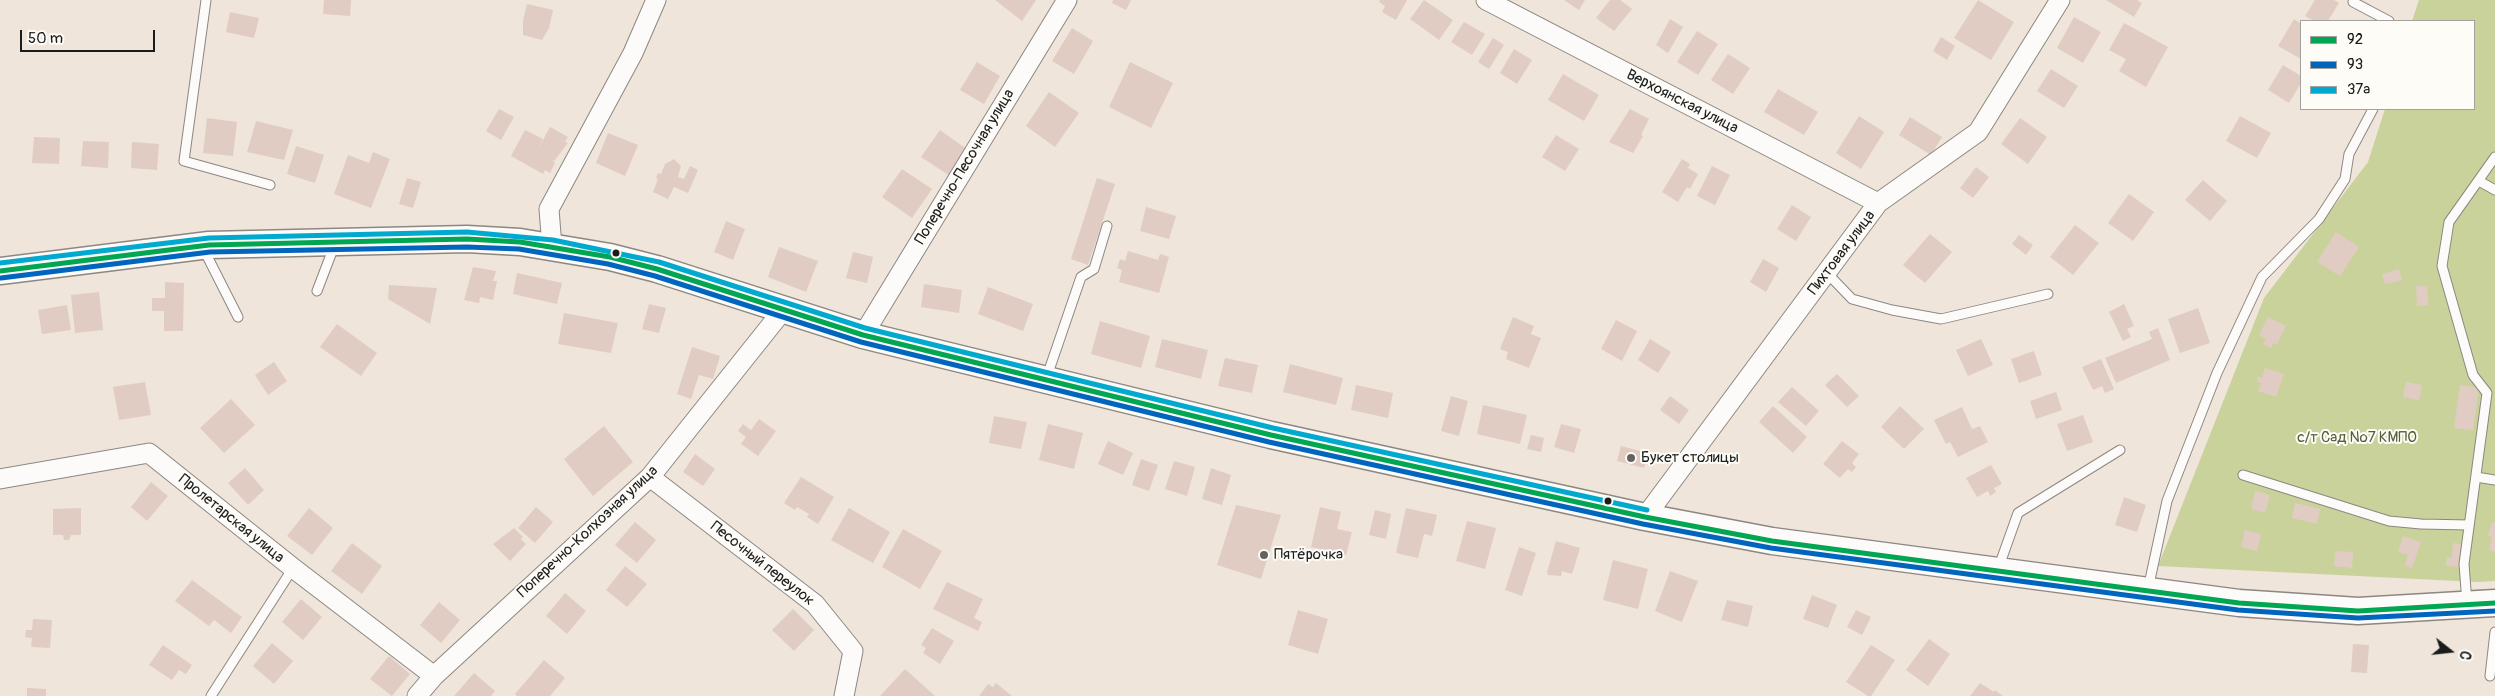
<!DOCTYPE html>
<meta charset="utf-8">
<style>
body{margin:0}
#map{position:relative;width:2495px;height:696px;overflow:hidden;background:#efe5da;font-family:Pangolin,sans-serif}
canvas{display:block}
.legend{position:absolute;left:2300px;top:20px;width:175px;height:90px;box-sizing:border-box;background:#fdfcf7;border:1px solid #a3a29f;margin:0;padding:6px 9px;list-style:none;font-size:15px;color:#1c1c1c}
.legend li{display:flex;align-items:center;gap:10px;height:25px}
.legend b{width:25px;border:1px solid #a3a29f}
.north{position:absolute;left:2425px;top:626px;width:50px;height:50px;-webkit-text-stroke:4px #fdfcf7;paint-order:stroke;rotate:106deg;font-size:14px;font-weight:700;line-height:20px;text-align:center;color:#1c1c1c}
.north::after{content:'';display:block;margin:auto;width:18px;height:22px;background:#1c1c1c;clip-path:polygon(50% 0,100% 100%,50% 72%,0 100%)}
.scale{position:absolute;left:20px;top:30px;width:135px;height:22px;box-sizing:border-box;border:2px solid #1c1c1c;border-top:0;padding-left:6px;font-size:15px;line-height:18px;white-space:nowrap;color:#1c1c1c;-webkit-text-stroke:4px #fdfcf7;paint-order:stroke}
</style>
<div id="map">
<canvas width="2495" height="696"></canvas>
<ul class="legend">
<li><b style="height:6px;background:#00a651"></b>92</li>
<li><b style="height:6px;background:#0065bd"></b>93</li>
<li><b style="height:6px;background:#00a9ce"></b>37а</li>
</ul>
<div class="north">С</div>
<div class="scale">50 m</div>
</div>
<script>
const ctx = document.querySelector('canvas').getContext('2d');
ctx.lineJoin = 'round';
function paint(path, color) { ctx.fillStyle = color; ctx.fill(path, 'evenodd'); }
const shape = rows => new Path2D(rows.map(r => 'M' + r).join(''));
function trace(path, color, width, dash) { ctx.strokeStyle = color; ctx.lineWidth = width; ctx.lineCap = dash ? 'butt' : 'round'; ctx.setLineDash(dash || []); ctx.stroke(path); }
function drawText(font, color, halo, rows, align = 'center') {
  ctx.font = font + ' Pangolin,sans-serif'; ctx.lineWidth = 4; ctx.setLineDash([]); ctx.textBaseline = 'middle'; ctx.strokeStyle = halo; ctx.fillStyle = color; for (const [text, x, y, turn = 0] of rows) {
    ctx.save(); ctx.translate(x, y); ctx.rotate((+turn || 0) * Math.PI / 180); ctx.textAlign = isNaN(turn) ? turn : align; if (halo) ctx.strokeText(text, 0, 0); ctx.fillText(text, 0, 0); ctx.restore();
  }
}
paint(shape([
 [2419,0,2495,0,2495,581,2477,582,2158,566,2264,298,2368,162,2385,109,2474,109,2474,21,2412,21]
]), '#cad29b');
paint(shape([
 [324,0,351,0,350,16,323,14],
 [995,0,1036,0,1022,21],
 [1113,0,1131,0,1126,10,1112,3],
 [1380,0,1407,0,1396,20,1382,12,1385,6,1379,2],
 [1424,0,1453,20,1439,40,1410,19],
 [1564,0,1585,0,1579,10],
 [1610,0,1620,0,1632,9,1614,31,1596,18],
 [1978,0,2014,22,1991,60,1954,38],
 [2106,0,2137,0,2142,3,2134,17],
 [2315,0,2334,0,2339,3,2328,21,2314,21,2305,16],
 [527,4,553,10,549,28,542,40,523,35,523,21],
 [230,12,259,18,254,38,226,32],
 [2074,17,2101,32,2083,63,2057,48],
 [1670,19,1683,27,1668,53,1656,45],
 [2294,19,2301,24,2301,59,2278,46],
 [1464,22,1485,34,1472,55,1451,42],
 [2124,23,2168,47,2146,87,2119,71,2126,59,2109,50],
 [1072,28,1093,41,1074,74,1052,61],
 [1697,31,1718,44,1698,75,1677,62],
 [1941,37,1955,46,1947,60,1933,51],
 [1493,38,1504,45,1489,69,1478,62],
 [1514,49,1532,60,1517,84,1500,73],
 [1728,54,1750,68,1733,94,1711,80],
 [977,62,1000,76,984,104,960,90],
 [1130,62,1173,83,1151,128,1109,107],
 [2283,65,2301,76,2301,83,2289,103,2268,90],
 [2051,69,2078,86,2064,108,2037,91],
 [1563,74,1599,95,1584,121,1548,100],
 [1778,89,1818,112,1804,135,1764,112],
 [1049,92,1079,113,1055,147,1026,126],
 [499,109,514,117,501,140,486,131],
 [1630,109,1649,119,1641,135,1643,136,1633,153,1609,142],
 [1859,116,1884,132,1861,169,1836,153],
 [2240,116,2271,133,2257,158,2226,141],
 [1910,117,1942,137,1931,155,1899,135],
 [207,118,237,122,233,156,203,153],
 [2020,118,2047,137,2028,164,2001,144],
 [256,121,293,130,284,160,247,152],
 [550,127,568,137,565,142,568,143,554,161,551,159,555,163,550,173,545,170,543,174,511,156,525,130,543,139,536,153],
 [940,130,968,150,950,176,921,157],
 [608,133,638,145,625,176,596,163],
 [1556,135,1579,149,1565,171,1542,157],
 [34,137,60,138,59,164,32,163],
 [83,141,109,142,108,168,81,166],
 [132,142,159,144,157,170,131,168],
 [296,146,324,155,315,183,287,174],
 [373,152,390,159,371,208,334,194,348,155,369,163],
 [674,159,681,166,678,177,684,179,690,166,698,170,688,193,674,187,668,199,653,192,658,179,656,178,658,173,661,174,665,164],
 [1682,159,1690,164,1688,168,1698,174,1690,189,1687,187,1678,202,1662,192],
 [1712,166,1730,175,1715,205,1697,196],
 [1976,167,1989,177,1973,198,1960,188],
 [902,169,932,189,912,218,882,197],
 [407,178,421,182,413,208,399,204],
 [1097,178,1115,184,1088,265,1071,259],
 [2203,180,2227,201,2210,221,2185,200],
 [2129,194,2154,212,2133,241,2108,223],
 [1792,205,1811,217,1796,241,1777,229],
 [1146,207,1176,216,1169,239,1140,231],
 [726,221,745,229,733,260,714,252],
 [2075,225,2099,243,2073,275,2050,257],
 [2336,232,2359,247,2340,276,2317,262],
 [1930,234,1952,252,1925,283,1903,265],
 [2019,235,2033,245,2026,255,2012,244],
 [779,247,818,261,806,292,768,277],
 [1128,251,1158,260,1160,254,1169,257,1159,293,1119,282,1122,270,1117,268,1120,259,1125,261],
 [853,252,873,257,867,283,846,278],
 [1763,259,1779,268,1766,292,1750,282],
 [473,267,496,271,493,281,497,281,493,300,480,297,479,303,464,300],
 [2399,269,2402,280,2385,284,2382,274],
 [517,273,562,283,557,304,513,294],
 [165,282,184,283,183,331,164,331,164,311,152,311,152,298,165,298],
 [924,284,962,290,959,313,921,307],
 [389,285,437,288,430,324,388,299],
 [2416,286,2427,286,2428,305,2417,306],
 [988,287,1033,304,1023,331,978,314],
 [99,292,103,330,75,333,71,295],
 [649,304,666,308,659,333,642,329],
 [2124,304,2134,326,2127,329,2131,337,2123,341,2109,312],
 [67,305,71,330,42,334,38,310],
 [2198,308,2210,343,2180,353,2168,319],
 [564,313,618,323,611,353,558,344],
 [1513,317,1534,326,1531,334,1541,338,1529,368,1506,359,1508,352,1500,349],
 [2268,317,2286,326,2277,344,2274,343,2271,348,2263,344,2266,339,2259,335],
 [1616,320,1637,331,1622,361,1601,349],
 [1100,321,1150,336,1141,368,1091,354],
 [337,324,377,353,361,376,320,347],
 [2158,328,2170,360,2116,383,2105,358,2152,339,2149,332],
 [1162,339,1208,350,1201,379,1155,367],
 [1650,339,1671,352,1658,373,1638,360],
 [1981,339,1993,365,1968,376,1956,350],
 [692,347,720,356,713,379,699,375,691,399,677,394],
 [2034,351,2042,375,2019,383,2011,359],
 [1225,358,1258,365,1252,393,1218,386],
 [2101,359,2114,389,2105,393,2102,386,2093,390,2082,367],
 [274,362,287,381,268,395,255,375],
 [1290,364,1343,378,1336,405,1283,392],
 [2265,368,2284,374,2276,397,2258,391,2261,383,2257,382,2258,376,2262,378],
 [1837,374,1859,396,1847,407,1825,385],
 [145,382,151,415,119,420,113,387],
 [2406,382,2422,385,2419,400,2403,397],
 [1356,385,1393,393,1388,418,1351,410],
 [2460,385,2479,388,2473,430,2454,428],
 [1792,387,1819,411,1806,426,1778,402],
 [2056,392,2062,410,2036,419,2030,401],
 [1451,396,1468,401,1459,436,1441,431],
 [1670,396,1689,410,1679,424,1660,410],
 [231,399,255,425,224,453,200,428],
 [1483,405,1527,415,1520,444,1477,434],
 [1773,406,1807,437,1793,453,1759,422],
 [1900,406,1924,429,1904,449,1881,427],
 [1962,407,1972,429,1980,426,1988,442,1958,457,1950,442,1946,444,1934,420],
 [2083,415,2093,442,2067,451,2057,424],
 [994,416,1027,422,1021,449,989,443],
 [759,419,776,431,758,456,741,444,746,437,738,431,743,424,751,430],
 [1048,424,1083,433,1074,469,1039,460],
 [1561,424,1581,429,1574,453,1554,447],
 [604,426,633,462,593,496,564,459],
 [1531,435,1544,438,1541,452,1527,449],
 [1108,441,1133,453,1123,475,1098,464],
 [1842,441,1859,454,1852,463,1856,467,1852,472,1848,469,1840,478,1823,464],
 [1621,446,1648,453,1644,468,1617,461],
 [695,454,715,469,703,486,683,472],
 [1141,459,1158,465,1149,491,1132,485],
 [1174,461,1195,467,1187,496,1165,489],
 [1991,465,2002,484,1994,488,1996,492,1990,496,1988,491,1977,497,1966,478],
 [245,468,264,490,248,505,228,483],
 [1211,468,1231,475,1222,505,1202,499],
 [801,477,834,497,818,524,807,517,809,514,797,507,795,510,784,503],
 [151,482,168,496,147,521,131,507],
 [2255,491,2270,495,2265,513,2251,509],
 [2124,497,2146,505,2137,532,2115,525],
 [2295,503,2320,509,2317,524,2292,518],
 [1236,505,1281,515,1261,579,1217,565],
 [536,507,553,522,535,543,518,528],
 [1320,507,1341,512,1337,529,1352,532,1346,555,1325,551,1324,554,1319,553,1320,549,1311,547],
 [81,508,81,535,71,535,69,540,64,540,63,535,53,535,53,509],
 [309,508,333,528,312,555,287,536],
 [849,508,890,532,873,563,831,540],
 [1406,508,1437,515,1432,536,1424,534,1418,558,1396,553],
 [1375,510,1391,514,1386,539,1369,535],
 [1467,521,1496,528,1485,569,1456,561],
 [635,522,656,540,637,563,615,545],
 [2492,522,2495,523,2495,552,2489,550,2492,537,2488,536],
 [514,528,523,537,521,539,526,544,510,561,493,544],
 [903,529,942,551,920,589,882,567],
 [2245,530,2261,534,2257,551,2241,547],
 [2403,536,2421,542,2412,568,2405,566,2408,555,2398,552],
 [1556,541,1580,548,1572,574,1562,571,1561,576,1548,575,1547,572],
 [352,543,382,566,362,594,331,571],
 [2453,543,2461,544,2459,567,2446,566,2447,557,2452,557],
 [1519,547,1536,553,1522,596,1505,590],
 [2335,551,2353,552,2352,568,2334,566],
 [1613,560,1648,569,1638,609,1603,600],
 [625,566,647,584,627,607,606,590],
 [1670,571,1698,581,1682,622,1655,611],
 [192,580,242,617,231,633,214,620,209,626,175,601],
 [947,582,983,599,974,618,982,622,978,631,933,609],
 [565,593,586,611,567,634,546,616],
 [1812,595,1837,605,1828,628,1803,619],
 [301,599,322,617,303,640,282,622],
 [1727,600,1753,606,1748,627,1721,620],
 [439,602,460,620,441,643,420,625],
 [793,609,814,630,794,651,772,630],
 [1298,610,1328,619,1318,654,1288,645],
 [1856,610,1871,617,1862,635,1847,627],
 [33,619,52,620,50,648,31,647,32,638,25,637,26,630,32,630],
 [932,628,954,641,940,664,923,653,926,648,921,645],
 [1929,639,1950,654,1928,686,1906,670],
 [272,643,293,661,274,684,253,666],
 [2353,644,2369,645,2367,673,2351,672],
 [163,645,192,665,186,674,179,670,172,680,149,665],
 [1871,645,1895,660,1871,696,1868,696,1846,682],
 [389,656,410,674,392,696,370,679],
 [544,660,565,678,550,696,517,696,515,694],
 [905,669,935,696,880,696],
 [474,673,495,691,491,696,454,696],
 [996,683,1012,696,979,696,988,684,993,687],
 [1980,683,1994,692,1995,690,2003,696,1970,696],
 [27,688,46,689,46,696,27,696]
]), '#e1ccc4');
const service = shape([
 [206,0,184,161,270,185],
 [2353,2,2389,21],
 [2479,181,2495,190],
 [203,248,238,317],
 [1827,273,1852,299,1892,310,1941,319,2048,294],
 [317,291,335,244],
 [1046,379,1081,277,1094,269,1107,226],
 [2243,475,2389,521,2421,524,2469,525],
 [2476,477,2495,480],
 [1998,569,2018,513,2120,450],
 [2148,589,2167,501,2217,373,2262,277,2319,219,2345,179,2349,154,2373,109],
 [2467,603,2464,564,2487,393,2473,375,2442,266,2449,222,2495,157],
 [2490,676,2495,632],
 [211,696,293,568]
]);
const minor = shape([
 [1486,0,1878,203],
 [552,247,549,209,633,53,656,0],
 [863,335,1067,0],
 [650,477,815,604,853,651,844,696],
 [0,479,149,453,293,568,434,676],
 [1645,517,1878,203,1978,132,2060,0],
 [417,696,434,676,650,477,784,309]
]);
const secondary = shape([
 [0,271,209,245,467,239,520,242,610,257,657,269,863,335,1271,435,1645,517,1772,541,2239,603,2358,611,2495,603]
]);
trace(service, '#8c8781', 11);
trace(minor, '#8c8781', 21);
trace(secondary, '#8c8781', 29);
trace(service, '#fdfbf9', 9);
trace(minor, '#fdfbf9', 19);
trace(secondary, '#fdfbf9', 26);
trace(shape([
 [0,271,209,245,467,239,520,242,610,257,657,269,863,335,1271,435,1645,517,1772,541,2239,603,2358,611,2495,603]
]), '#00a651', 5);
trace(shape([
 [1,278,210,252,467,247,519,249,608,264,655,276,861,342,1269,442,1643,524,1771,548,2238,610,2358,618,2495,611]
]), '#0065bd', 5);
trace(shape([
 [0,263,209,238,467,232,553,240,659,262,865,328,1273,428,1647,510]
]), '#00a9ce', 5);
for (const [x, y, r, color] of [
 [616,253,4.5,"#1c1c1c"],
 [1631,458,5,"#66625e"],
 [1608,501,4.5,"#1c1c1c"],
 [1264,555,5,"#66625e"]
]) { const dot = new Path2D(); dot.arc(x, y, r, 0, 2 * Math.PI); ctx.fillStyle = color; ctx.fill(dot); trace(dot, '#fdfcf7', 2); }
drawText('15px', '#1c1c1c', '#fdfcf7', [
 ["Верхоянская улица",1682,102,27],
 ["Поперечно-Песочная улица",965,167,-59],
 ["Пихтовая улица",1842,253,-53],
 ["Пролетарская улица",231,519,39],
 ["Поперечно-Колхозная улица",588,532,-43],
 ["Песочный переулок",762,564,38]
]);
drawText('15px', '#555f3a', '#fdfcf7', [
 ["с/т Сад №7 КМПО",2357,438]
]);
drawText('15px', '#1c1c1c', '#fdfcf7', [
 ["Букет столицы",1641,458],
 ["Пятёрочка",1274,555]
], 'left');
</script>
